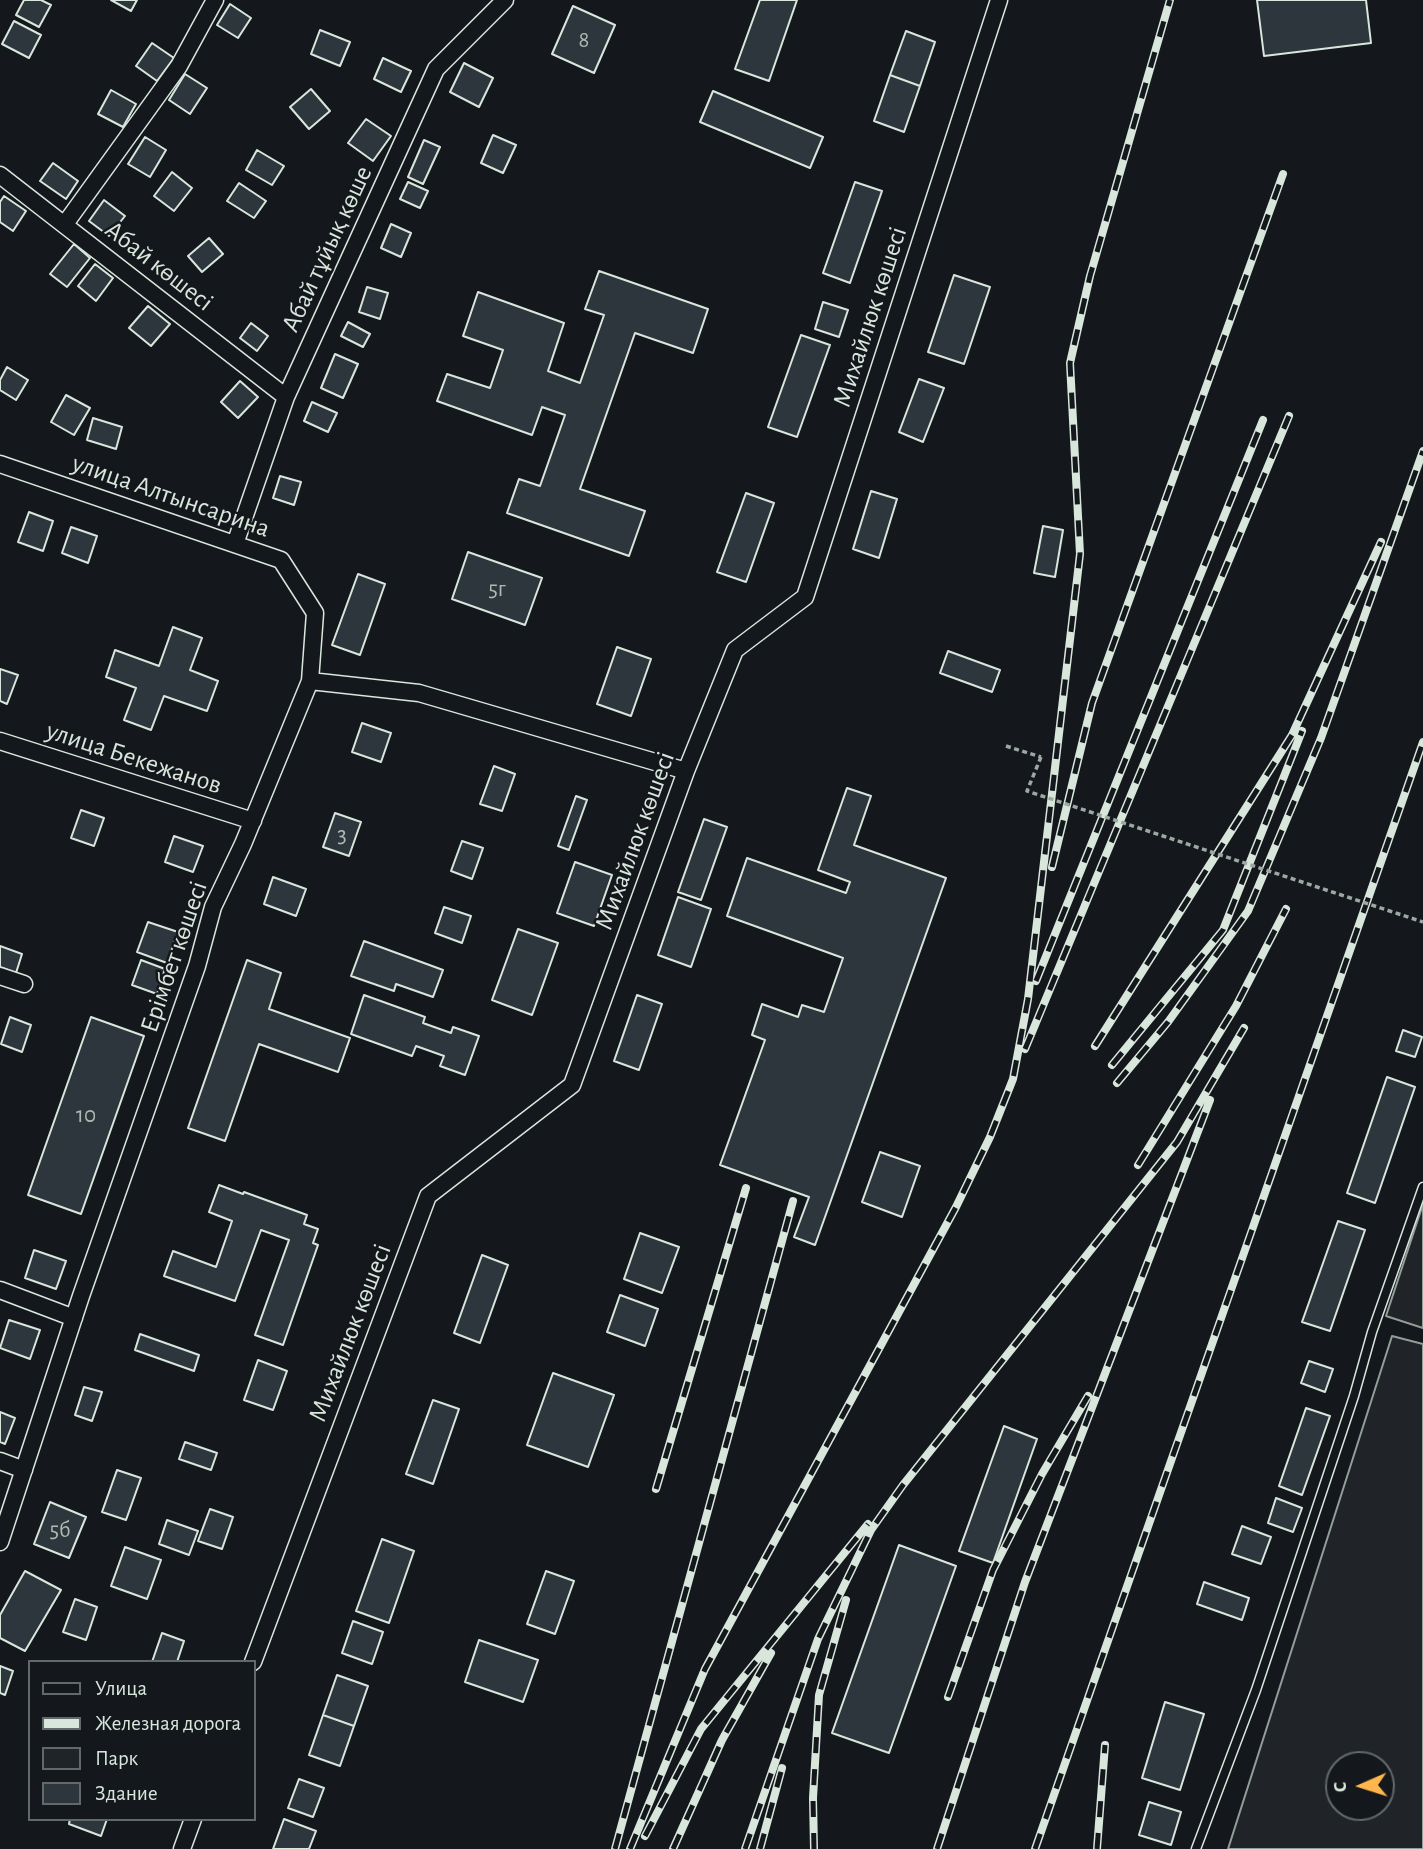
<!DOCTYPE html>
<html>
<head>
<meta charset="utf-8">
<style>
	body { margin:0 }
	#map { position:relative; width:1423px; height:1849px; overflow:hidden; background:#14181c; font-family:"Alegreya Sans",sans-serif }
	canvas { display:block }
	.legend { position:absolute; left:28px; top:1660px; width:228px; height:161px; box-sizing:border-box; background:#14181c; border:2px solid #626a69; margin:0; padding:9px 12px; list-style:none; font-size:21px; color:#d8e6dc }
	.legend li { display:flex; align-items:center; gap:14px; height:35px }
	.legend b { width:35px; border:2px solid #626a69 }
	.north { position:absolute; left:1325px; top:1751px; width:70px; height:70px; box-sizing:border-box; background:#14181c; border:2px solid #626a69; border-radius:50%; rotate:267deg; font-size:19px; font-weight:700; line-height:28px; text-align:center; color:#d8e6dc }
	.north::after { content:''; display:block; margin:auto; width:24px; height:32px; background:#ffb74d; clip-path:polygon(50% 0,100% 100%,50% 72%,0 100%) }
</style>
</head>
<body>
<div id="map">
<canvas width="1423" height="1849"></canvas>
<ul class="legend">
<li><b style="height:9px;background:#14181c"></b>Улица</li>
<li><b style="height:9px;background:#d8e6dc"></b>Железная дорога</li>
<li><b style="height:19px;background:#202428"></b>Парк</li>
<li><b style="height:19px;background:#2c363c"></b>Здание</li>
</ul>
<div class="north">С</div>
</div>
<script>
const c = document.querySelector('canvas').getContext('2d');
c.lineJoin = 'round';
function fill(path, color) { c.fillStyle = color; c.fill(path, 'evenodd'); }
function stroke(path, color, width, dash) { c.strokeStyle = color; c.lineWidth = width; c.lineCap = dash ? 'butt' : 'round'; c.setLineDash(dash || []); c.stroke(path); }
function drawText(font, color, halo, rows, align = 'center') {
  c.font = font + ' "Alegreya Sans",sans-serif'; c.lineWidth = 5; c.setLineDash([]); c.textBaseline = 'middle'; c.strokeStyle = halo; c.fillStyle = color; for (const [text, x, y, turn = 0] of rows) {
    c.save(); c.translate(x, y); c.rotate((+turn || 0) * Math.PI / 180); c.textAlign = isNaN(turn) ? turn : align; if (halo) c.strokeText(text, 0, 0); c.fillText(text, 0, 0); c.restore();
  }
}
const green = new Path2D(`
	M1423 1204V1328L1386 1316Z
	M1392 1336 1423 1344V1849H1228ZM1339 1765H1381V1807H1339Z`);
fill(green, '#202428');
stroke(green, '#939e99', 2);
const building = new Path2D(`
	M24 0H41L51 5 39 27 16 15Z
	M111 0H137L131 11Z
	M760 0H797L769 81 735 69Z
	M1257 0H1366L1371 43 1264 56Z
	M230 4 251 18 238 38 217 25Z
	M573 6 615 25 594 73 552 54Z
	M14 21 41 35 29 58 2 44Z
	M320 30 350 42 340 66 311 54Z
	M906 31 935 42 920 86 890 75Z
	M152 43 174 58 157 81 136 66Z
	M383 58 411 71 401 92 374 79Z
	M464 63 493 78 479 107 450 92Z
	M185 74 207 88 190 114 169 100Z
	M890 75 920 86 904 132 874 121Z
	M311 89 330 111 309 129 290 107Z
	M111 90 136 104 123 127 98 114Z
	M713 91 823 137 810 168 700 122Z
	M366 119 391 136 373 161 348 143Z
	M493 135 516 145 503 173 481 163Z
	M145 137 166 150 150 177 128 164Z
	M424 140 440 147 423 184 408 177Z
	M257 150 284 166 272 185 246 170Z
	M53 163 78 181 66 199 40 181Z
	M172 172 192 188 174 211 154 196Z
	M408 182 428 191 420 208 400 199Z
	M855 182 882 191 850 283 823 273Z
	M239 183 266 201 254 218 227 201Z
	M4 196 26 211 13 231 0 222V202Z
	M104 200 125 216 109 236 89 221Z
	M391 224 411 233 401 257 381 248Z
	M209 238 223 254 202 272 188 256Z
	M74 244 90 258 67 287 50 274Z
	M95 264 113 278 96 301 78 286Z
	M599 271 708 309 693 353 635 333 580 489 645 511 629 556 507 513 519 479 540 486 565 415 542 407 532 435 437 401 447 374 490 388 503 350 463 336 478 292 564 323 548 371 580 383 604 315 585 309Z
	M954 275 990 287 964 364 928 352Z
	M367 287 388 293 380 319 359 312Z
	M823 302 848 310 839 337 815 329Z
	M148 306 170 324 151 346 129 328Z
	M348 322 370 334 363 347 341 336Z
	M251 323 268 336 257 351 240 338Z
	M801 335 830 345 797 437 768 427Z
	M335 354 358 364 343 398 321 388Z
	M7 367 28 380 16 400 0 390V380Z
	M919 379 944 388 923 442 899 432Z
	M240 381 258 397 238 418 221 402Z
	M66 395 90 408 74 435 51 422Z
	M312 402 337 413 328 432 304 421Z
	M93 418 122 427 116 449 87 440Z
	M280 476 301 482 294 505 273 498Z
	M871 491 897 499 879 558 853 549Z
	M746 493 774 503 746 582 717 572Z
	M29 512 53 521 43 551 18 542Z
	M1043 526 1063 530 1055 577 1034 573Z
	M71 527 97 536 88 563 62 553Z
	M468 552 542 578 525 625 452 599Z
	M358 574 385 584 360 655 332 645Z
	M173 627 202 638 190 670 218 681 207 711 164 696 151 730 124 720 136 688 106 677 115 650 159 666Z
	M617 647 651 659 631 716 597 704Z
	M948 651 1000 670 992 692 940 673Z
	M0 669 18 675 7 704 0 701Z
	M362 723 391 733 381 762 352 752Z
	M494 766 515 774 502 811 480 804Z
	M847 788 871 796 854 845 946 878 815 1245 794 1237 809 1197 720 1165 765 1040 752 1035 762 1004 798 1017 802 1005 824 1012 843 958 727 916 747 858 846 893 850 882 818 870Z
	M576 796 587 800 569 850 558 846Z
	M81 810 104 818 94 846 71 838Z
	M335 813 361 822 349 856 323 847Z
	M704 819 727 827 701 900 678 892Z
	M174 836 203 846 193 872 165 862Z
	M462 841 483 848 472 879 451 871Z
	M575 862 612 875 594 926 557 913Z
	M273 877 306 889 296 916 264 904Z
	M678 897 711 909 691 967 658 955Z
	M444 907 471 916 462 943 435 933Z
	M148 922 178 932 167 963 137 952Z
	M518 929 558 943 532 1015 492 1000Z
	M364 941 443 970 433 997 396 984 394 991 351 976Z
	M0 946 22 954 16 973 0 967Z
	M141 960 165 969 157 994 132 985Z
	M247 960 281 973 269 1009 350 1038 338 1072 259 1044 225 1141 188 1128Z
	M364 995 425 1017 423 1023 451 1033 453 1027 479 1036 465 1075 440 1066 444 1056 416 1046 412 1056 351 1034Z
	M637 995 662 1004 639 1070 614 1061Z
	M10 1017 31 1025 22 1052 1 1044Z
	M91 1017 144 1036 81 1214 28 1195Z
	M1403 1030 1422 1037 1415 1057 1396 1051Z
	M1387 1077 1415 1087 1375 1203 1347 1193Z
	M880 1152 920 1166 902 1217 862 1202Z
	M219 1185 243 1194 244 1192 307 1215 304 1224 318 1229 313 1243 318 1245 283 1345 255 1335 289 1240 261 1230 235 1301 164 1276 173 1251 216 1267 232 1221 209 1212Z
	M1338 1221 1365 1230 1330 1331 1302 1322Z
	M640 1233 679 1247 662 1293 624 1279Z
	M34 1250 66 1261 56 1289 25 1278Z
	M482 1255 508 1265 480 1343 454 1333Z
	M620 1295 658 1309 645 1346 607 1332Z
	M9 1320 40 1330 30 1359 0 1348Z
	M140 1334 199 1355 194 1371 135 1350Z
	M258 1360 287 1371 273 1410 244 1400Z
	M1309 1361 1333 1369 1325 1392 1301 1383Z
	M553 1373 614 1395 588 1467 527 1445Z
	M84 1387 102 1392 92 1421 75 1415Z
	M433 1400 459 1409 433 1484 406 1474Z
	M1306 1408 1330 1416 1302 1495 1279 1486Z
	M0 1412 15 1418 5 1444 0 1442Z
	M1004 1426 1037 1439 993 1563 959 1551Z
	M185 1442 217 1453 211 1470 179 1459Z
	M117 1470 141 1478 126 1520 102 1512Z
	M1276 1498 1302 1508 1293 1532 1268 1523Z
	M50 1502 86 1517 69 1558 34 1544Z
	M210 1509 233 1517 222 1549 198 1541Z
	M167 1520 198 1531 189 1555 159 1544Z
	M1242 1526 1271 1537 1261 1564 1232 1554Z
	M382 1539 414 1551 389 1623 356 1611Z
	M899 1545 956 1566 889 1753 832 1733Z
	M125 1547 161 1560 147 1599 111 1586Z
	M25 1571 61 1590 25 1651 0 1638V1615Z
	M546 1571 574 1581 555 1634 527 1624Z
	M1204 1582 1249 1598 1242 1620 1197 1604Z
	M75 1599 97 1607 86 1640 63 1632Z
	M353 1621 383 1632 372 1664 342 1653Z
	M162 1633 184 1641 177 1662H152Z
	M479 1640 538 1660 523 1702 465 1682Z
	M0 1666 13 1671 5 1695 0 1693Z
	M337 1675 368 1686 354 1726 323 1715Z
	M1165 1702 1204 1714 1180 1790 1142 1778Z
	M323 1715 354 1726 340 1766 309 1755Z
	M299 1779 324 1788 313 1817 288 1808Z
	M1149 1802 1181 1812 1171 1845 1139 1835Z
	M70 1819H107L101 1836 69 1824Z
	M284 1819 316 1831 309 1849H273Z`);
fill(building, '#2c363c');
stroke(building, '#d8e6dc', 2);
const lane = new Path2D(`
	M1196 1849 1256 1690 1354 1396 1372 1332 1423 1187`);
const street = new Path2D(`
	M0 175 286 397
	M65 224 179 66 215 0
	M0 464 281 560 315 613 310 681
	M235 544 286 397 436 69 505 0
	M0 741 253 821
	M0 976 24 984
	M0 1290 74 1318
	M0 1461 24 1470
	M0 1542 81 1296 197 966 213 907 243 844 310 681 419 693 686 771
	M253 1662 428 1196 572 1085 686 771 735 650 805 597 999 0
	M182 1849 193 1819`);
stroke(lane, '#d8e6dc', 11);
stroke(street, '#d8e6dc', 19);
stroke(new Path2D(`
	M1006 746 1041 757`), '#9da8a2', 3.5, [5, 3.5]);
stroke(lane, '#14181c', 8);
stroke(street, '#14181c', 16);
const rail = new Path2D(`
	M1052 867 1092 703 1283 174
	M1036 981 1263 420
	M1095 1046 1292 735 1381 542
	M1025 1049 1289 416
	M1112 1065 1223 930 1302 731
	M1117 1083 1168 1022 1248 911 1321 738 1423 451
	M1138 1165 1236 1006 1286 909
	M656 1489 746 1188
	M948 1697 993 1570 1042 1474 1088 1396
	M645 1836 701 1729 868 1524
	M615 1849 793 1201
	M630 1849 705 1669 956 1207 990 1137 1013 1079 1028 999 1080 554 1070 363 1090 276 1170 0
	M673 1849 722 1740 771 1653
	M745 1849 818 1639 871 1530 903 1485 1177 1142 1244 1028
	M760 1849 782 1768
	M814 1849 813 1798 819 1695 846 1600
	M937 1849 1025 1582 1210 1100
	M1035 1849 1423 742
	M1097 1849 1105 1745`);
stroke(rail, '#d8e6dc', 8);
stroke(rail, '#14181c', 5, [16]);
stroke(new Path2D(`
	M1041 757 1027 791 1423 922`), '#9da8a2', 3.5, [5, 3.5]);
drawText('23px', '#adbab4', null, [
	["8",584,40],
	["5г",497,589],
	["3",342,835],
	["10",86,1115],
	["5б",60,1530]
]);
drawText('26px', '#d8e6dc', '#14181c', [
	["Абай тұйық көше",327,249,-65],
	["Абай көшесі",159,266,38],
	["Михайлюк көшесі",870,317,-72],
	["улица Алтынсарина",171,496,19],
	["улица Бекежанов",134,758,18],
	["Михайлюк көшесі",635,841,-70],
	["Ерімбет көшесі",174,957,-71],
	["Михайлюк көшесі",350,1333,-69]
]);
</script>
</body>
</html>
